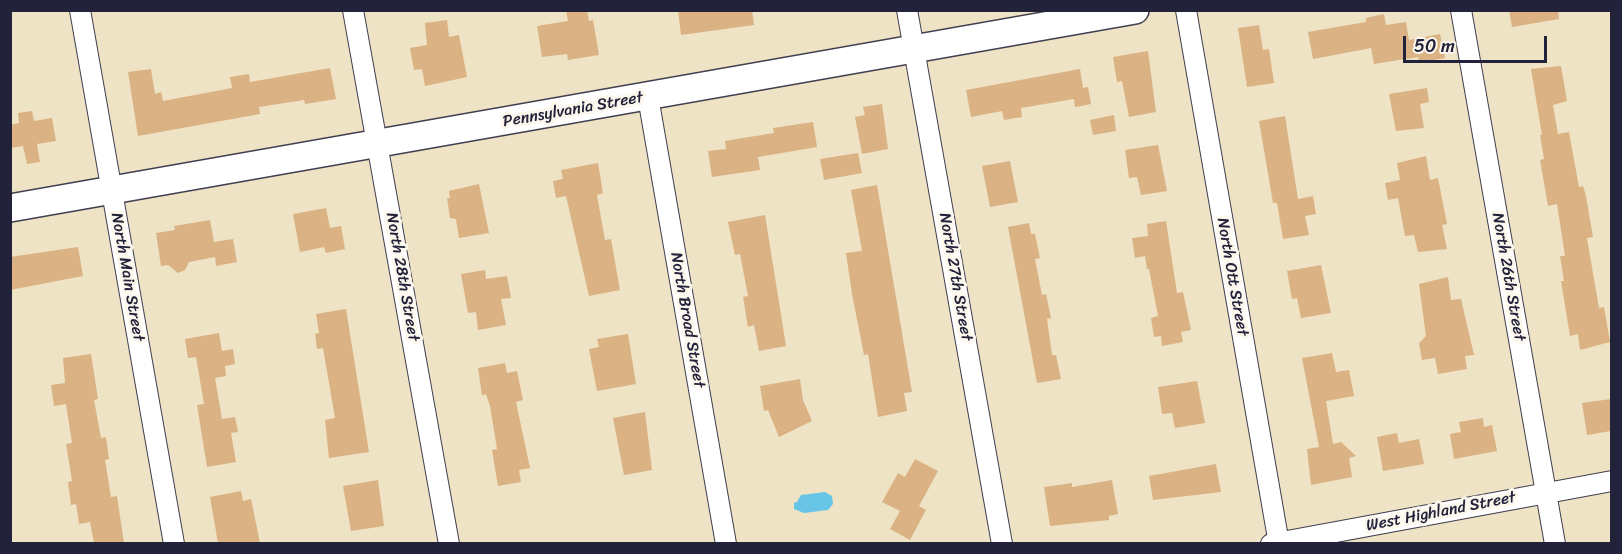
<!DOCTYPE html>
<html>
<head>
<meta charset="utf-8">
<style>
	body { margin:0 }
	#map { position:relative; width:1622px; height:554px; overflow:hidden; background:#eee3c4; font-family:Sriracha,sans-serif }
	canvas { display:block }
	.frame { position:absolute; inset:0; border:12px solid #22223b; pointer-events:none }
	.scale { position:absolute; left:1403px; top:36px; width:144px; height:27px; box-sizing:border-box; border:3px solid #22223b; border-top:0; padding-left:8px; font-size:18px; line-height:21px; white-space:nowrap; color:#22223b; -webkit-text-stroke:4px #fbf7ec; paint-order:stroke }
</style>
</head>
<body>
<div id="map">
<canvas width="1622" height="554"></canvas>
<div class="frame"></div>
<div class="scale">50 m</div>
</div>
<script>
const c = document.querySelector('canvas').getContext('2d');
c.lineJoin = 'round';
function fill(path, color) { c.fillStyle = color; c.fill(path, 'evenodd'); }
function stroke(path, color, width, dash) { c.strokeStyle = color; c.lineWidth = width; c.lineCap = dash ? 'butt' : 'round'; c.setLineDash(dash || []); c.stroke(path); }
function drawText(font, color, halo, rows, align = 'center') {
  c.font = font + ' Sriracha,sans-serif'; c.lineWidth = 6; c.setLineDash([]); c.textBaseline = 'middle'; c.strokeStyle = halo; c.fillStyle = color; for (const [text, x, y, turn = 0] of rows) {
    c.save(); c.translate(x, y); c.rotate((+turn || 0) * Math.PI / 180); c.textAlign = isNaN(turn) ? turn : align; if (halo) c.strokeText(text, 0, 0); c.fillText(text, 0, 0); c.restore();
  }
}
fill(new Path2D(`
	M825 492 832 496 833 504 828 510 804 513 794 509V503L797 502 801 495Z`), '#68c5e6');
fill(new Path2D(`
	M566 10H587L589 21 593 20 599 55 568 60 567 54 542 57 537 26 568 21Z
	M678 10H752L754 25 681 35Z
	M1509 10H1558L1559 19 1512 27Z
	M1384 14 1386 25 1406 22 1409 40 1440 34 1445 58 1419 62 1418 57 1374 64 1371 48 1313 59 1308 32 1366 22V18Z
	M447 20 449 37 459 35 467 77 425 86 422 69 414 70 410 48 427 45 425 23Z
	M1259 25 1263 50 1269 49 1274 83 1247 87 1238 28Z
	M1148 51 1156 112 1129 117 1122 81 1117 82 1113 57Z
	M1561 66 1567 101 1553 105 1558 134 1569 132 1579 187 1583 186 1586 196 1593 237 1587 238 1599 308 1604 307 1610 342 1580 350 1578 334 1570 336 1561 281H1564L1560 256H1565L1557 204 1548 206 1540 160 1544 159 1540 135H1542L1531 69Z
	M330 68 336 99 305 104 304 100 259 107 260 114 138 136 128 72 151 69 155 94 161 92 163 101 232 88 230 77 249 74 250 82Z
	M1080 69 1083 88 1088 87 1091 104 1075 107 1074 99 1021 108 1022 117 1004 120 1002 111 971 117 966 90Z
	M1427 88 1429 102 1420 104 1424 128 1396 131 1389 94Z
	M882 104 888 149 862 154 855 117 865 115 863 107Z
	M32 111 34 121 52 118 56 141 37 144 40 162 27 164 23 146 10 148V125L19 123 18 113Z
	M1114 115 1116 131 1093 135 1090 120Z
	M1285 116 1298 199 1313 196 1316 214 1305 216 1309 235 1283 239 1277 203H1273L1259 121Z
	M813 122 817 147 758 157 760 170 712 177 708 151 726 149 725 141 774 133 773 128Z
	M1158 145 1167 191 1141 195 1137 177 1129 178 1125 150Z
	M858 153 862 173 824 180 820 159Z
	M1426 156 1430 180 1438 178 1447 224 1442 225 1447 249 1418 252 1414 235 1405 236 1398 198 1388 200 1385 183 1400 180 1397 163Z
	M1010 161 1018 202 990 207 982 166Z
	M598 163 603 193 597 195 605 240 611 239 620 290 589 296 566 196 556 198 553 181 563 179 561 170Z
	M479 184 489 233 459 238 456 219 450 218 447 198H450L449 191Z
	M877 185 912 392 904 393 907 411 878 417 868 354 864 355 852 294 846 253 862 251 851 190Z
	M326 208 330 228 341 226 345 249 326 253 324 247 300 252 293 214Z
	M765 215 786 346 759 351 754 325 748 327 743 297 748 296 740 254 735 255 728 222Z
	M210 220 214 242 233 239 237 262 216 266 215 257 189 262 185 270 178 273 168 265 161 266 156 233 175 230 174 226Z
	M1166 221 1177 293 1183 292 1191 330 1181 332 1183 342 1162 346 1161 336 1154 337 1151 318 1158 316 1149 269H1147L1145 256 1135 258 1132 238 1148 236 1147 224Z
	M1029 223 1031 234H1035L1040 258 1035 259 1042 295 1046 294 1051 318 1047 319 1052 355H1056L1061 379 1037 383 1008 227Z
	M78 247 83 276 10 290V257Z
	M1321 265 1331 313 1301 318 1297 298 1292 299 1287 271Z
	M485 270 486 279 507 276 511 298 501 299 506 325 478 330 476 312 468 313 461 274Z
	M1448 277 1451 300 1461 299 1474 355 1465 356 1467 369 1438 374 1435 358 1422 360 1419 343 1426 336 1419 284Z
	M346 309 369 452 329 458 325 420 335 418 323 348 317 349 315 334 319 333 316 314Z
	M219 333 222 351 233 349 235 364 225 366 226 376 215 378 222 419 235 417 238 432 231 433 236 462 207 467 197 405 204 404 196 357 188 358 185 339Z
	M628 334 636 384 597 391 589 349 599 347 597 339Z
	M1332 353 1336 372 1349 370 1354 396 1326 401 1333 444 1341 442 1356 456 1349 458 1352 477 1311 485 1307 449 1319 447 1302 358Z
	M91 354 98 399 94 400 101 438 106 437 109 459 105 460 111 497 117 496 124 543H94L90 522 79 524 76 504 71 505 68 482 72 481 66 444 72 443 66 404 54 406 51 385 65 383 63 358Z
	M505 363 507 373 517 371 523 400 516 402 530 468 519 470 521 482 498 486 492 450 497 449 490 406 486 394 482 395 478 368Z
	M800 379 803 400 812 421 779 437 768 410 764 411 760 386Z
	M1197 381 1205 423 1175 428 1172 413 1162 414 1158 387Z
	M1611 399V431L1587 435 1582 403Z
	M645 412 652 470 624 475 613 418Z
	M1483 418 1484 427 1492 425 1497 451 1454 459 1450 434 1461 432 1459 422Z
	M1397 433 1399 443 1419 439 1424 464 1383 471 1377 437Z
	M915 459 938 471 919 506 926 510 910 540 890 529 900 511 882 502 898 473 905 477Z
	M1216 464 1221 492 1153 500 1149 476Z
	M378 480 384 526 351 531 343 486Z
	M1112 480 1118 514 1109 516V520L1050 526 1044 487 1072 483V487Z
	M241 491 243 501 251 499 260 543H218L210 497Z`), '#dab284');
const street = new Path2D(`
	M80 10 174 544
	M353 10 449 544
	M907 10 1002 544
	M1186 10 1279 544
	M1461 10 1555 544
	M648 97 726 544
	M1271 544 1612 481`);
const secondary = new Path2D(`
	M10 208 1135 10`);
stroke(street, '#413f50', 22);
stroke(secondary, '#413f50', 30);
stroke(street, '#fff', 20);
stroke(secondary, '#fff', 27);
drawText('16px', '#22223b', '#fbf7ec', [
	["Pennsylvania Street",573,110,-10],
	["North Main Street",127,277,80],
	["North 28th Street",402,277,80],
	["North 27th Street",955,277,80],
	["North Ott Street",1232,277,80],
	["North 26th Street",1508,277,80],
	["North Broad Street",687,320,80],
	["West Highland Street",1441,512,-11]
]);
</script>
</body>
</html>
